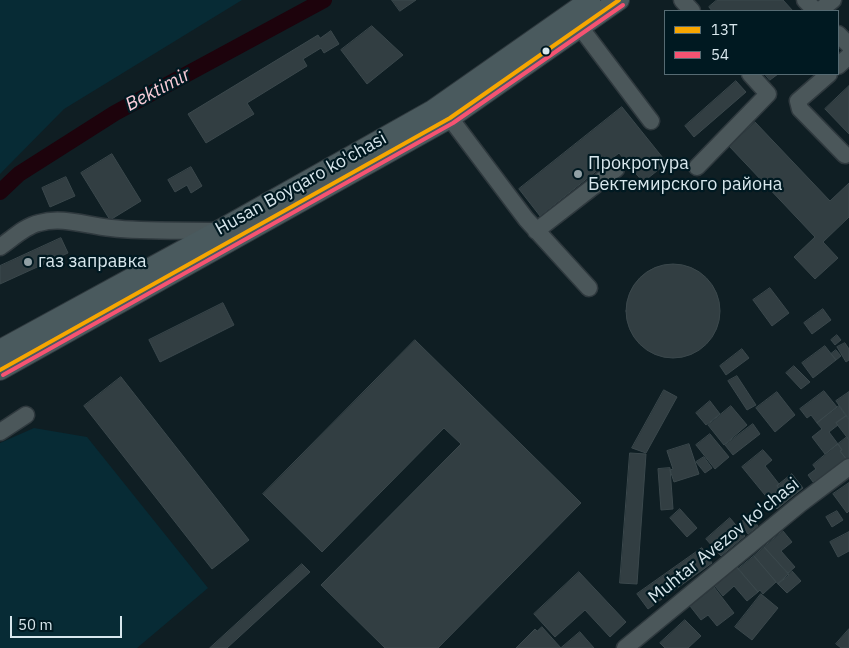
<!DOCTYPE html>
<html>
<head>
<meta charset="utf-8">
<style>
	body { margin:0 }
	#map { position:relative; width:849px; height:648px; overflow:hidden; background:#0f1e23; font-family:"IBM Plex Sans",sans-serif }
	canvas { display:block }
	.legend { position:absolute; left:664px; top:10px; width:175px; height:65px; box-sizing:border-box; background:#001921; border:1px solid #566b73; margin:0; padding:6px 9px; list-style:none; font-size:15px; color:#d8e7ed }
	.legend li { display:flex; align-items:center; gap:10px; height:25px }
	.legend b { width:25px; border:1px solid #566b73 }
	.scale { position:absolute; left:10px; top:616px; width:112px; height:22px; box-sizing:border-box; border:2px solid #d8e7ed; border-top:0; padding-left:6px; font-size:15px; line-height:18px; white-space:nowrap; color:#d8e7ed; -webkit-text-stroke:4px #001921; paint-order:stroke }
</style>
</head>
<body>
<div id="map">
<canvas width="849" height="648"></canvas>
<ul class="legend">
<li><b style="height:6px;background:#f7a600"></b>13Т</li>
<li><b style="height:6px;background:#f65372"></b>54</li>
</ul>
<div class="scale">50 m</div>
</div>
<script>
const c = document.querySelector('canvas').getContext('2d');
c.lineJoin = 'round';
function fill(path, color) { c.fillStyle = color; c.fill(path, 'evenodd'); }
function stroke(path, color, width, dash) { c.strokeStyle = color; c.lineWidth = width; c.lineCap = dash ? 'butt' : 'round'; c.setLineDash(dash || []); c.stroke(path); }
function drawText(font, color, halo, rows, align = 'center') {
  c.font = font + ' "IBM Plex Sans",sans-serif'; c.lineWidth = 4.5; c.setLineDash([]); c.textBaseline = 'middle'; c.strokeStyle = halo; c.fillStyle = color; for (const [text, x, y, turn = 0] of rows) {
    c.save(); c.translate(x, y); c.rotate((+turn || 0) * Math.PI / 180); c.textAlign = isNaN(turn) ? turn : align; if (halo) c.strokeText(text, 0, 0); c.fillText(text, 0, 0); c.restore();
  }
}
fill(new Path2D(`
	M0 0H242L64 109 0 174Z
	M34 428 87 437 208 588 137 648H0V443Z`), '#072b35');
stroke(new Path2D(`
	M0 192 19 174 115 113 324 0`), '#1d030c', 16);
const building = new Path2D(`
	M392 0H416L400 11Z
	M717 0H783L793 11H712L709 7Z
	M372 26 403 55 367 84 341 50Z
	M331 31 339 44 324 53 321 48 303 59 307 66 247 103 254 114 206 143 188 114 318 35 320 38Z
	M765 74H778L770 80Z
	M736 81 746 92 694 137 685 126Z
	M849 86V134L825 109Z
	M622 107 667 163 643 182 619 153 540 216 519 189Z
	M755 122 830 201 849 183V217L823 242 838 258 815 279 794 257 815 237 729 146Z
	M112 154 141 201 110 220 81 173Z
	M191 167 202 186 191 193 187 185 175 192 168 180Z
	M66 177 75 196 50 207 42 188Z
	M61 238 68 253 0 284V266Z
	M626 311a47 47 0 1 1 94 0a47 47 0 1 1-94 0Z
	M770 288 789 313 772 326 753 300Z
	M223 303 234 325 160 362 149 340Z
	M823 309 831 320 812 334 804 323Z
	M837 335 841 340 835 345 831 340Z
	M415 340 581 503 438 648H385L321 585 461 444 444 428 322 552 263 494Z
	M845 343 849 349V360L846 362 837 347Z
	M825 346 836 360 813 378 802 363Z
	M742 349 749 358 726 375 720 366Z
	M836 350 841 356 836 360 831 354Z
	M794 366 810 382 801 389 786 373Z
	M737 376 756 405 747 410 728 381Z
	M121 377 249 540 212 569 84 406Z
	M664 390 677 397 646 453 632 448Z
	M824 391 837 407 817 423 811 415 807 418 800 409Z
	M777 392 795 415 775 432 756 408Z
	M849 392V419L836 401Z
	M710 401 720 414 706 425 696 413Z
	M731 406 747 425 724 445 708 425Z
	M839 406 846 416 836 423 838 425 829 432 838 444 825 454 812 437 822 429 817 423Z
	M846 416 849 420V440L836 423Z
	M753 424 760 434 733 455 725 445Z
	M710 434 729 457 715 469 696 445Z
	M847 437 849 440V458L847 460 840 451 842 450 838 444Z
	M689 444 699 474 674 482 670 470 673 469 667 451Z
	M838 444 842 450 840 451 847 460 817 482 816 480 813 482 808 475 816 469 813 465Z
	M763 450 772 460 765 466 779 484 777 486 781 491 769 500 742 467Z
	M630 453 646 454 637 584 620 583Z
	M704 457 712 468 705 473 696 462Z
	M670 468 673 509 661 510 658 469Z
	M792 474 803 488 788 500 777 486Z
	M849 483V511L847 513 833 494Z
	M781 491 788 500 777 509 769 500Z
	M680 509 697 528 687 537 670 518Z
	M837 511 843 520 832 527 826 517Z
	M750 516 758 526 748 534 740 523Z
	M730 518 745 536 721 556 706 539Z
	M783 531 792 542 781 551 795 567 788 573 764 547Z
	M849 532V551L838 557 830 542Z
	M764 547 789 575 778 584 754 556Z
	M702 548 712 563 648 609 637 594Z
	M754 556 776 582 763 594 760 590 758 592 738 569Z
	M302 564 310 572 227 648H210Z
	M737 567 758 592 747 601 734 586 723 596 715 586Z
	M792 571 801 581 787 593 778 584Z
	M579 572 626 622 610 637 585 610 555 637 534 614Z
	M714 587 734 613 717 626 708 615 701 620 690 606Z
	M761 594 778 608 752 640 735 627Z
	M685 620 701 636 688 648H665L660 643Z
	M542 627 561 648H516L535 629 537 631Z
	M849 629V648H841L836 644Z
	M580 632 594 648H561Z`);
fill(building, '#323e42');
stroke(building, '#3b484c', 1);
const minor = new Path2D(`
	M682 0 692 11
	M805 0 816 11
	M819 11 833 0
	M580 27 651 121
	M838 34 849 45
	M838 66 849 56
	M829 74 798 101 800 109 845 155
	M450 118 526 219 589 288
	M697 167 768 94 750 74
	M536 231 616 169
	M0 247C12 239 25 226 39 223 63 216 87 226 111 228 146 232 183 230 218 231
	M0 432 26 415
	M625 648 800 504 849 467`);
const major = new Path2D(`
	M0 350 218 231 433 110 590 0
	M0 370 450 118 619 0`);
stroke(minor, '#2f393e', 19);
stroke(major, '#2f393e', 22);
stroke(minor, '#4b575a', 16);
stroke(major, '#4a5a5e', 20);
stroke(new Path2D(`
	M0 370 450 118 619 0`), '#f7a600', 4);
stroke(new Path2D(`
	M3 375 453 123 623 5`), '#f65372', 4);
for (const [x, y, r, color] of [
	[546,51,4.5,"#d8e7ed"],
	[578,174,5,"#92a1a6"],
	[28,262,5,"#92a1a6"]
]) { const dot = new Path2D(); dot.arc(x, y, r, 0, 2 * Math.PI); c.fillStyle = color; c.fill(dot); stroke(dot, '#001921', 2); }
drawText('18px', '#d8e7ed', '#001921', [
	["Прокротура",588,164],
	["Бектемирского района",588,185],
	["газ заправка",38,262]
], 'left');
drawText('18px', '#d8e7ed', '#001921', [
	["Husan Boyqaro ko'chasi",301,184,-29],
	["Muhtar Avezov ko'chasi",724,541,-39]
]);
drawText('italic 19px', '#f8ccd8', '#001921', [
	["Bektimir",158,90,-28]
]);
</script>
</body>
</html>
